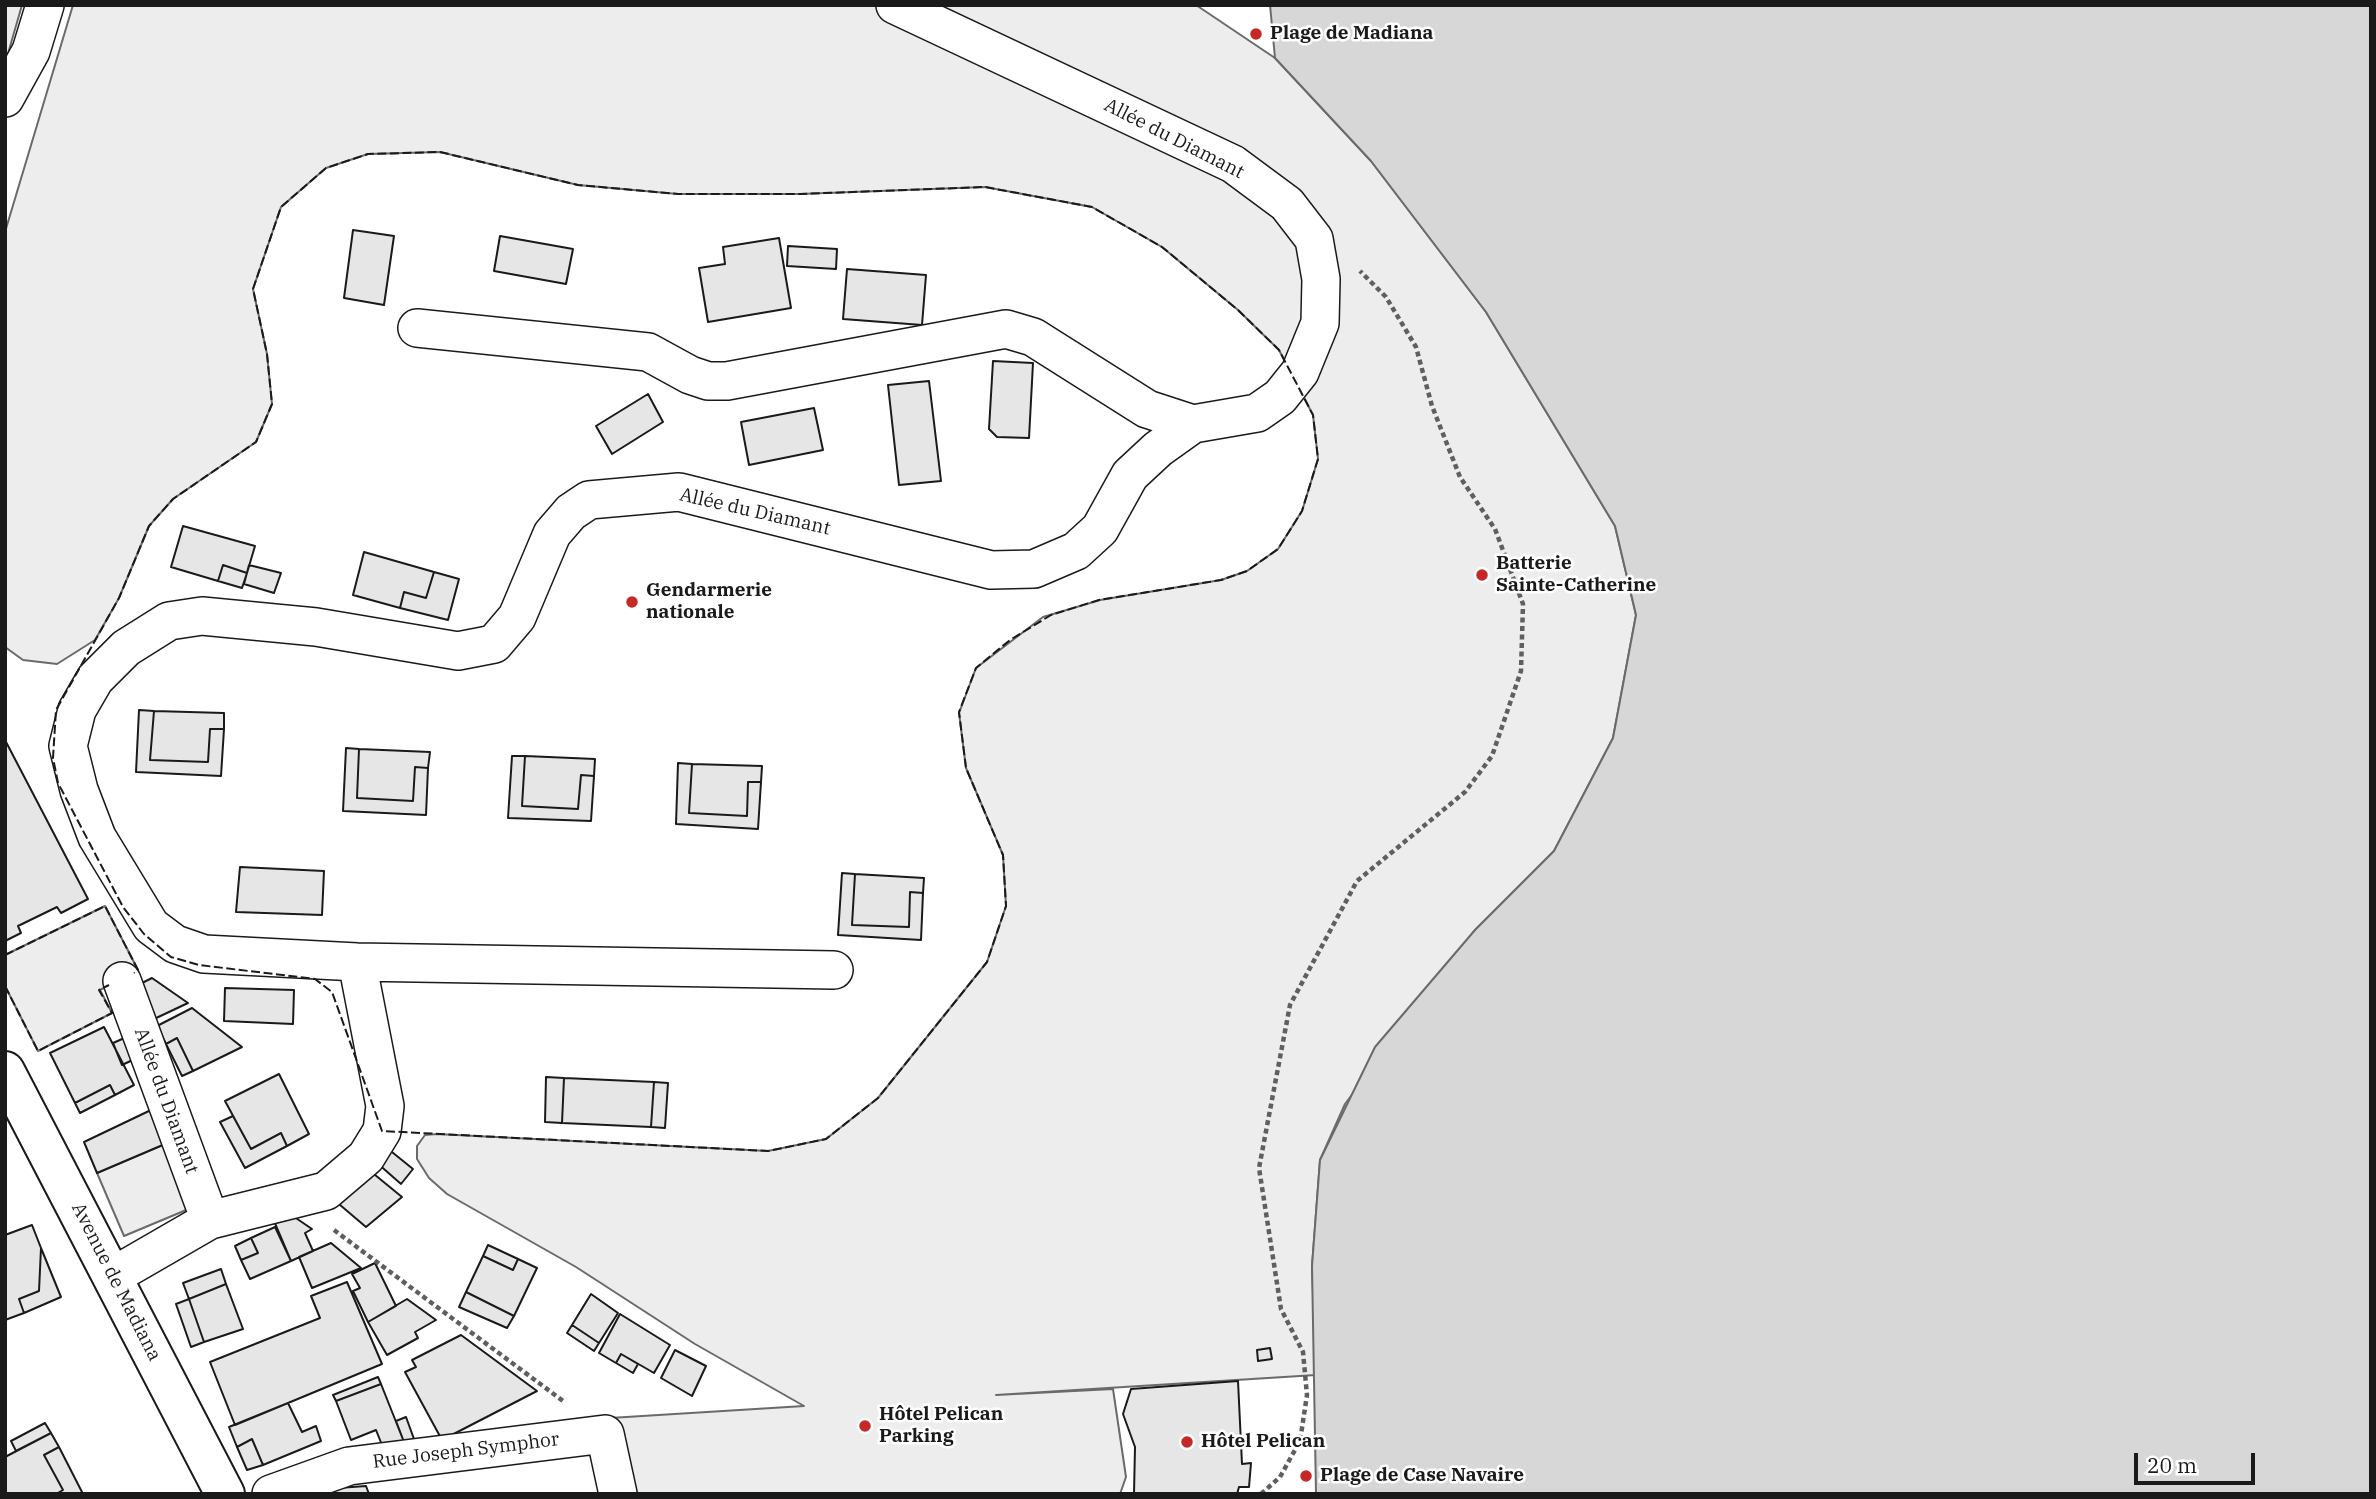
<!DOCTYPE html>
<html>
<head>
<meta charset="utf-8">
<style>
	body { margin:0 }
	#map { position:relative; width:2376px; height:1499px; overflow:hidden; background:#fff; font-family:"IBM Plex Serif",serif }
	canvas { display:block }
	.frame { position:absolute; inset:0; border:7px solid #1a1a1a; pointer-events:none }
	.scale { position:absolute; left:2134px; top:1453px; width:121px; height:32px; box-sizing:border-box; border:4px solid #1a1a1a; border-top:0; padding-left:9px; font-size:21px; line-height:24px; white-space:nowrap; color:#1a1a1a; -webkit-text-stroke:5px #fff; paint-order:stroke }
</style>
</head>
<body>
<div id="map">
<canvas width="2376" height="1499"></canvas>
<div class="frame"></div>
<div class="scale">20 m</div>
</div>
<script>
const c = document.querySelector('canvas').getContext('2d');
c.lineJoin = 'round';
function fill(path, color) { c.fillStyle = color; c.fill(path, 'evenodd'); }
function stroke(path, color, width, dash) { c.strokeStyle = color; c.lineWidth = width; c.lineCap = dash ? 'butt' : 'round'; c.setLineDash(dash || []); c.stroke(path); }
function drawText(font, color, halo, rows, align = 'center') {
  c.font = font + ' "IBM Plex Serif",serif'; c.lineWidth = 5; c.setLineDash([]); c.textBaseline = 'middle'; c.strokeStyle = halo; c.fillStyle = color; for (const [text, x, y, turn = 0] of rows) {
    c.save(); c.translate(x, y); c.rotate((+turn || 0) * Math.PI / 180); c.textAlign = isNaN(turn) ? turn : align; if (halo) c.strokeText(text, 0, 0); c.fillText(text, 0, 0); c.restore();
  }
}
const built = new Path2D(`
	M5 5H22L5 64Z
	M73 5H1196L1275 58 1371 161 1486 312 1615 526 1636 615 1613 738 1554 851 1475 930 1345 1104 1320 1160 1312 1266 1316 1375 996 1395 1113 1389 1126 1477 1120 1494H630L610 1418 804 1406 695 1344 576 1267 447 1194 429 1178 417 1159V1146L425 1135 437 1134 768 1151 826 1139 878 1098 987 962 1006 906 1003 855 966 768 959 713 976 668 1043 617 1100 600 1221 580 1247 571 1278 549 1302 511 1318 459 1313 415 1279 350 1238 310 1162 247 1092 207 985 187 800 194H678L578 185 440 152 368 154 326 168 281 207 253 289 267 354 272 404 256 442 173 499 149 526 119 598 95 640 57 664 23 660 5 647V232Z
	M105 906 138 970 100 990 112 1013 38 1051 5 986V955Z
	M165 1144 191 1208 124 1236 97 1173Z`);
fill(built, '#ededed');
stroke(built, '#6a6a6a', 2);
const water = new Path2D(`
	M1270 5H2371V1494H1316L1312 1266 1320 1160 1375 1047 1475 930 1554 851 1613 738 1636 615 1615 526 1486 312 1371 161 1275 58Z`);
fill(water, '#d7d7d7');
stroke(water, '#6a6a6a', 2);
const building = new Path2D(`
	M353 230 394 236 384 305 344 298Z
	M500 236 573 249 566 284 494 271Z
	M779 238 791 308 708 322 699 268 725 264 723 247Z
	M788 246 837 249 836 269 787 266Z
	M847 269 926 275 922 325 843 319Z
	M993 361 1033 363 1029 438 997 437 989 429Z
	M929 381 941 481 899 485 888 385Z
	M648 394 663 422 612 454 596 426Z
	M814 408 823 450 749 465 741 422Z
	M183 526 255 546 247 573 223 565 218 581 171 567Z
	M364 552 434 572 426 598 404 592 400 608 353 595Z
	M223 565 247 573 242 588 218 581Z
	M249 565 281 573 274 593 244 584Z
	M434 572 459 579 448 620 400 608 404 592 426 598Z
	M139 710 154 711 150 760 208 762 210 729H224L221 776 136 772Z
	M154 711 224 713V729H210L208 762 150 760Z
	M5 740 88 899 61 913 57 907 18 926 21 933 5 941Z
	M346 748 359 749 357 798 413 801 415 767 428 768 426 815 343 811Z
	M359 749 430 752 428 768 415 767 413 801 357 798Z
	M512 756H525L522 806 578 809 581 775 594 776 591 821 508 818Z
	M525 756 595 759 594 776 581 775 578 809 522 806Z
	M678 763 692 764 689 813 747 816 748 782H761L758 829 676 824Z
	M692 764 762 766 761 782H748L747 816 689 813Z
	M240 867 324 871 322 915 236 912Z
	M842 873 855 874 852 925 909 927 910 892 923 893 921 940 838 935Z
	M855 874 924 878 923 893 910 892 909 927 852 925Z
	M152 978 188 1003 152 1020 136 986Z
	M225 988 294 990 293 1024 224 1021Z
	M192 1008 242 1047 193 1071 177 1038 166 1044 157 1026Z
	M104 1027 134 1085 115 1095 110 1085 75 1103 50 1053Z
	M129 1036 139 1057 122 1065 113 1043Z
	M177 1038 193 1071 182 1076 166 1044Z
	M279 1074 309 1134 287 1146 281 1133 251 1149 225 1101Z
	M546 1077 564 1078 562 1123 545 1122Z
	M564 1078 654 1082 651 1127 562 1123Z
	M654 1082 668 1083 665 1128 651 1127Z
	M110 1085 115 1095 80 1113 75 1103Z
	M151 1110 165 1144 97 1173 84 1142Z
	M233 1116 251 1149 281 1133 287 1146 245 1168 220 1122Z
	M387 1148 413 1169 401 1184 376 1162Z
	M369 1170 402 1197 366 1227 333 1199Z
	M290 1214 312 1229 305 1233 313 1251 291 1261 274 1221Z
	M32 1225 41 1248 39 1291 19 1299 24 1313 5 1320V1235Z
	M275 1227 291 1261 250 1279 241 1260 258 1253 251 1238Z
	M251 1238 258 1253 241 1260 235 1246Z
	M331 1243 361 1268 312 1288 299 1257Z
	M488 1245 518 1259 513 1270 483 1256Z
	M41 1248 61 1297 24 1313 19 1299 39 1291Z
	M483 1256 513 1270 518 1259 537 1268 514 1316 466 1292Z
	M375 1263 396 1306 368 1322 353 1291 360 1288 352 1274Z
	M221 1269 226 1284 189 1299 183 1283Z
	M347 1282 382 1364 235 1425 210 1362 320 1318 311 1296Z
	M226 1284 243 1329 204 1342 189 1299Z
	M466 1292 514 1316 507 1328 459 1307Z
	M591 1294 618 1313 599 1343 572 1325Z
	M189 1299 204 1342 191 1347 176 1304Z
	M407 1299 436 1320 415 1332 418 1338 387 1355 368 1322Z
	M620 1314 670 1345 654 1373 621 1354 616 1363 599 1353Z
	M572 1325 599 1343 594 1351 567 1333Z
	M461 1335 537 1391 442 1440 405 1372 416 1367 412 1360Z
	M1270 1348 1272 1359 1258 1361 1257 1350Z
	M675 1350 706 1366 692 1396 661 1378Z
	M621 1354 638 1364 633 1373 616 1363Z
	M378 1377 381 1384 336 1401 333 1395Z
	M1238 1381 1242 1464 1251 1463 1249 1487H1239L1237 1494H1134L1135 1447 1123 1414 1131 1389Z
	M381 1384 404 1442 384 1450 376 1430 351 1440 336 1401Z
	M288 1403 302 1432 316 1426 321 1441 263 1465 252 1439 237 1447 229 1427Z
	M406 1417 414 1439 404 1442 396 1421Z
	M45 1423 51 1433 16 1451 11 1441Z
	M51 1433 59 1447 44 1455 63 1490 56 1494H5V1457Z
	M252 1439 263 1465 247 1470 237 1447Z
	M59 1447 83 1494H56L63 1490 44 1455Z
	M366 1486 369 1494H322L338 1488Z`);
fill(building, '#e6e6e6');
stroke(building, '#1a1a1a', 2);
const street = new Path2D(`
	M5 98 31 51 45 5
	M417 328 648 352 690 375 708 381H727L1006 329 1033 337 1147 409 1193 424
	M834 970 357 962 204 954 175 944 151 926 97 837 79 790 68 746 77 710 95 679 126 648 169 621 202 616 316 627 458 651 494 644 517 617 552 534 571 512 589 500 679 492 991 570 1034 569 1076 551 1100 529 1130 475 1158 449 1193 424 1257 413 1280 397 1300 372 1320 323 1321 279 1314 239 1287 204 1233 164 895 5
	M122 981 210 1220
	M113 1276 210 1220 326 1191 366 1157 382 1131 385 1106 357 962
	M271 1494 349 1466 605 1434 618 1494`);
const secondary = new Path2D(`
	M5 1071 225 1494`);
stroke(street, '#1a1a1a', 40);
stroke(secondary, '#1a1a1a', 42);
stroke(new Path2D(`
	M334 1230 563 1401
	M1261 1494 1280 1477 1300 1441 1307 1395 1303 1352 1281 1309 1259 1168 1290 1005 1357 881 1465 792 1492 756 1521 671 1523 604 1495 529 1460 477 1432 406 1416 347 1386 297 1360 271`), '#5f5f5f', 4.5, [5, 3.5]);
stroke(street, '#fff', 37);
stroke(secondary, '#fff', 38);
stroke(new Path2D(`
	M440 152 578 185 678 194H800L985 187 1092 207 1162 247 1238 310 1279 350 1313 415 1318 459 1302 511 1278 549 1247 571 1221 580 1099 600 1051 615 1010 640 976 668 959 712 966 768 1003 855 1006 906 987 962 878 1098 826 1139 768 1151 382 1131 332 992 315 979 199 965 171 957 144 934 123 907 58 783 53 758 56 710 119 598 149 526 173 499 256 442 272 404 267 354 253 289 281 207 326 168 368 154Z
	M5 955 105 906 138 970 134 973
	M5 986 38 1051 112 1013 99 990 109 985`), '#1a1a1a', 2, [9, 3.5]);
for (const [x, y, r, color] of [
	[1256,34,7,"#c62828"],
	[1482,575,7,"#c62828"],
	[632,602,7,"#c62828"],
	[865,1426,7,"#c62828"],
	[1187,1442,7,"#c62828"],
	[1306,1476,7,"#c62828"]
]) { const dot = new Path2D(); dot.arc(x, y, r, 0, 2 * Math.PI); c.fillStyle = color; c.fill(dot); stroke(dot, '#fff', 2.5); }
drawText('bold 19px', '#1a1a1a', '#fff', [
	["Plage de Madiana",1270,34],
	["Batterie",1496,564],
	["Sainte-Catherine",1496,586],
	["Gendarmerie",646,591],
	["nationale",646,613],
	["Hôtel Pelican",879,1415],
	["Parking",879,1437],
	["Hôtel Pelican",1201,1442],
	["Plage de Case Navaire",1320,1476]
], 'left');
drawText('19px', '#1a1a1a', '#fff', [
	["Allée du Diamant",1174,139,27],
	["Allée du Diamant",755,512,13],
	["Allée du Diamant",166,1101,70],
	["Avenue de Madiana",116,1282,63],
	["Rue Joseph Symphor",466,1451,-7]
]);
</script>
</body>
</html>
